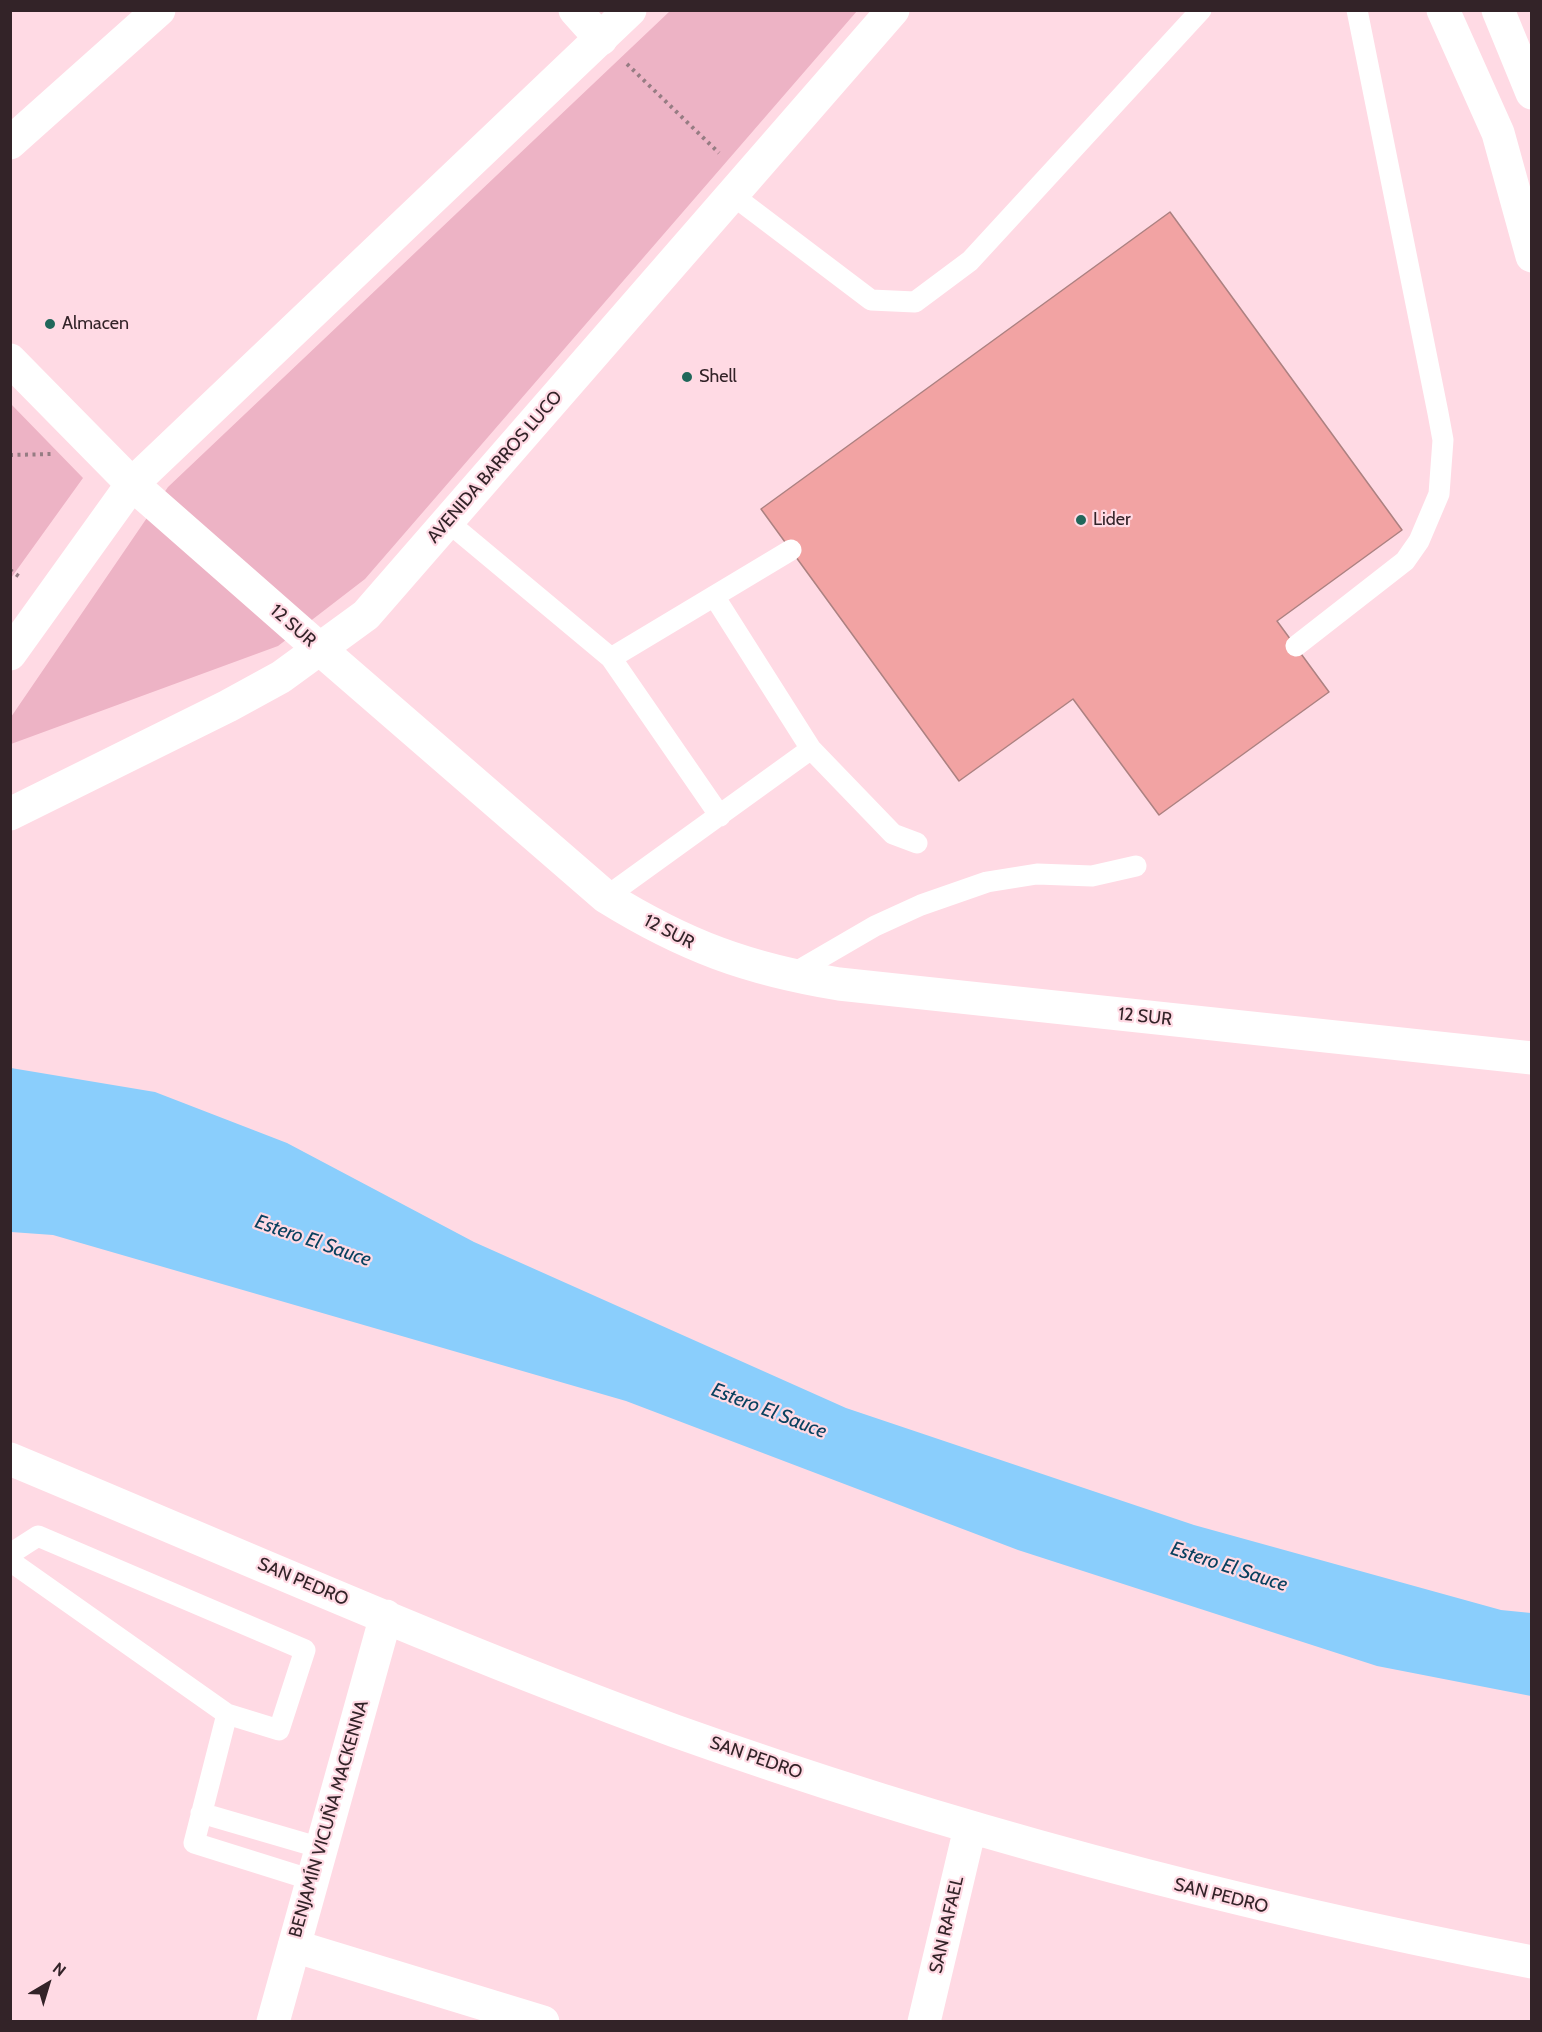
<!DOCTYPE html>
<html>
<head>
<meta charset="utf-8">
<style>
	body { margin:0 }
	#map { position:relative; width:1542px; height:2032px; overflow:hidden; background:#ffdae4; font-family:Cabin,sans-serif }
	canvas { display:block }
	.frame { position:absolute; inset:0; border:12px solid #332328; pointer-events:none }
	.north { position:absolute; left:18px; top:1954px; width:60px; height:60px; -webkit-text-stroke:4px #ffdae4; paint-order:stroke; rotate:38deg; font-size:16px; font-weight:700; line-height:24px; text-align:center; color:#332328 }
	.north::after { content:''; display:block; margin:auto; width:21px; height:27px; background:#332328; clip-path:polygon(50% 0,100% 100%,50% 72%,0 100%) }
</style>
</head>
<body>
<div id="map">
<canvas width="1542" height="2032"></canvas>
<div class="frame"></div>
<div class="north">N</div>
</div>
<script>
const c = document.querySelector('canvas').getContext('2d');
c.lineJoin = 'round';
function fill(path, color) { c.fillStyle = color; c.fill(path, 'evenodd'); }
function stroke(path, color, width, dash) { c.strokeStyle = color; c.lineWidth = width; c.lineCap = dash ? 'butt' : 'round'; c.setLineDash(dash || []); c.stroke(path); }
function drawText(font, color, halo, rows, align = 'center') {
  c.font = font + ' Cabin,sans-serif'; c.lineWidth = 4.5; c.setLineDash([]); c.textBaseline = 'middle'; c.strokeStyle = halo; c.fillStyle = color; for (const [text, x, y, turn = 0] of rows) {
    c.save(); c.translate(x, y); c.rotate((+turn || 0) * Math.PI / 180); c.textAlign = isNaN(turn) ? turn : align; if (halo) c.strokeText(text, 0, 0); c.fillText(text, 0, 0); c.restore();
  }
}
fill(new Path2D(`
	M670 11H857L365 579 278 646 11 744V717L168 487Z
	M11 404 83 478 11 578Z`), '#edb3c5');
fill(new Path2D(`
	M11 1068 155 1092 287 1143 474 1242 846 1408 1194 1525 1501 1610 1531 1613V1696L1377 1666 1018 1550 626 1401 53 1235 11 1232Z`), '#8acefc');
const building = new Path2D(`
	M1170 212 1402 530 1277 621 1329 692 1159 815 1073 699 959 781 761 509Z`);
fill(building, '#f2a3a3');
stroke(building, '#ac8181', 1.5);
stroke(new Path2D(`
	M627 64 719 153
	M10 455 52 454
	M10 570 20 577`), '#967c83', 4, [3, 4.5]);
stroke(new Path2D(`
	M731 194 871 300 915 302 970 261 1201 10
	M448 522 611 658 791 550
	M714 596 811 749 893 834 917 843
	M1296 646 1405 561 1419 541 1439 494 1443 440 1438 413 1357 10
	M611 658 720 816
	M606 897 811 749
	M789 976 875 926 921 905 987 882 1037 874 1092 876 1136 866
	M10 1554 38 1536 305 1650 279 1730 227 1714 10 1561
	M227 1714 194 1843 312 1880
	M201 1813 321 1848`), '#fff', 21);
stroke(new Path2D(`
	M575 10 601 39
	M10 143 159 10
	M321 650 606 897C685 946 748 969 839 984L1532 1058
	M10 1459C231 1551 450 1649 675 1731 955 1831 1240 1906 1532 1962
	M294 1946 543 2022
	M273 2022 386 1616
	M924 2022 970 1828`), '#fff', 33);
stroke(new Path2D(`
	M10 360 132 484 321 650`), '#fff', 33);
stroke(new Path2D(`
	M10 654 132 484 630 10
	M10 814 228 706 281 677 366 615 893 10`), '#fff', 33);
stroke(new Path2D(`
	M1443 10 1498 133 1532 256
	M1498 10 1532 93`), '#fff', 33);
for (const [x, y, r, color] of [
	[50,324,6,"#20675a"],
	[687,377,6,"#20675a"],
	[1081,520,6,"#20675a"]
]) { const dot = new Path2D(); dot.arc(x, y, r, 0, 2 * Math.PI); c.fillStyle = color; c.fill(dot); stroke(dot, '#ffdae4', 2); }
drawText('18px', '#332328', '#ffdae4', [
	["Almacen",62,324],
	["Shell",699,377],
	["Lider",1093,520]
], 'left');
drawText('18px', '#332328', '#ffdae4', [
	["AVENIDA BARROS LUCO",495,467,-49],
	["12 SUR",293,626,41],
	["12 SUR",669,932,27],
	["12 SUR",1145,1017,6],
	["SAN PEDRO",303,1582,23],
	["SAN PEDRO",756,1758,19],
	["BENJAMÍN VICUÑA MACKENNA",329,1819,-74],
	["SAN PEDRO",1221,1896,14],
	["SAN RAFAEL",947,1925,-77]
]);
drawText('italic 20px', '#09415f', '#ffdae4', [
	["Estero El Sauce",313,1241,19],
	["Estero El Sauce",769,1411,21],
	["Estero El Sauce",1229,1567,18]
]);
</script>
</body>
</html>
